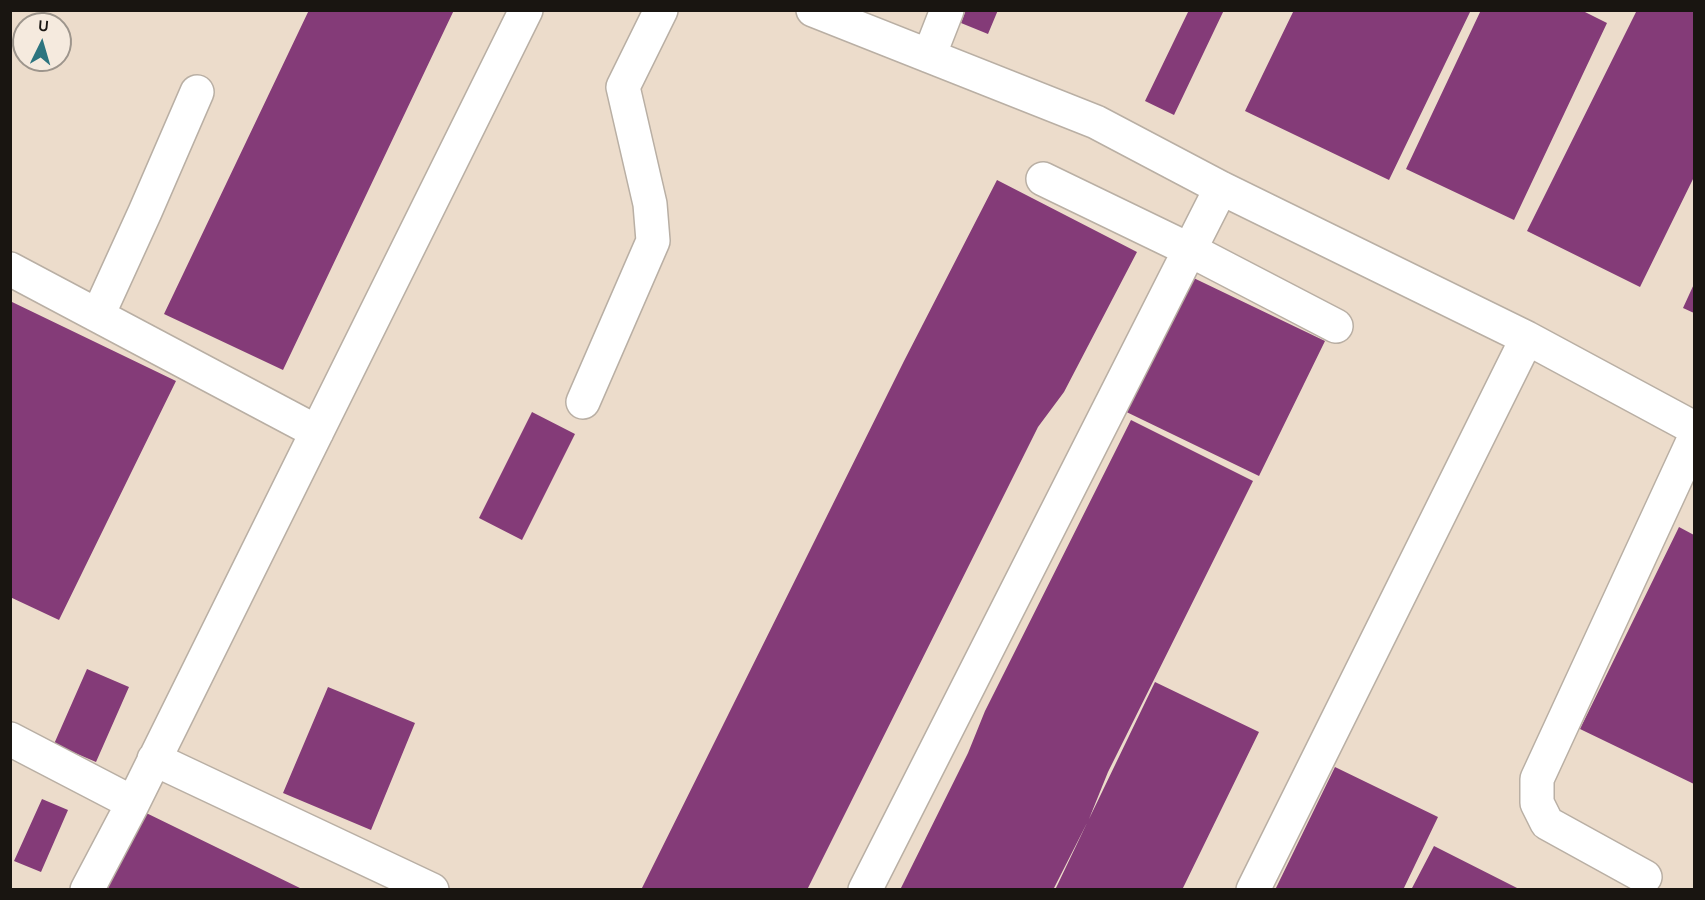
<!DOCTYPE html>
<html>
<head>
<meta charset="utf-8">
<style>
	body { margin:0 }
	#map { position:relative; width:1705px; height:900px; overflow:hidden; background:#f5eade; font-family:Karla,sans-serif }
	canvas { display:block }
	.frame { position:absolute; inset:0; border:12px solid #191511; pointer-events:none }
	.north { position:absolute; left:12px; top:12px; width:60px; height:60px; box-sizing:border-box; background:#f5eade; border:2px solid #9d958c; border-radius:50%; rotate:5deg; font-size:16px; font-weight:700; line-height:24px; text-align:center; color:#191511 }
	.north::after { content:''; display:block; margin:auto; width:21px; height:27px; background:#2c747f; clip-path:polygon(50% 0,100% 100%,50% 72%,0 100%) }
</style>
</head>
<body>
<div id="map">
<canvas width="1705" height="900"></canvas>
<div class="frame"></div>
<div class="north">U</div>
</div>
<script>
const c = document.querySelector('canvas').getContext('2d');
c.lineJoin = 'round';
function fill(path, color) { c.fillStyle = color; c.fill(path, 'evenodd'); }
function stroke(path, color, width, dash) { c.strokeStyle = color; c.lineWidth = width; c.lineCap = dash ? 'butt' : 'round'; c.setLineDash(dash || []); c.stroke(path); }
fill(new Path2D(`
	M11 11H1694V889H11ZM24 24H60V60H24Z`), '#ecdccb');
fill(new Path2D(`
	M309 10H454L283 370 164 314Z
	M966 10H998L988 34 961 23Z
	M1189 10H1224L1174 115 1145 101Z
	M1294 10H1471L1389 180 1245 111Z
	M1481 10H1581L1607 23 1514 220 1406 169Z
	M1637 10H1694V177L1640 287 1527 231Z
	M997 180 1137 252 1064 392 1038 427 807 890H641L904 361Z
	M1179 271 1325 341 1259 476 1114 406Z
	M1694 284V313L1683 308Z
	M10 301 176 381 59 620 10 597Z
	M532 412 575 434 522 540 479 518Z
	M1131 420 1253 481 1108 772 1089 819 1155 682 1259 732 1182 890H1055L1087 823 1053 890H900L968 753 985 711Z
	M1679 527 1694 535V784L1580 729Z
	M87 669 129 687 96 762 54 744Z
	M328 687 415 723 371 830 283 793Z
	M1335 767 1438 817 1403 890H1275Z
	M42 799 68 810 41 872 14 861Z
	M136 808 304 890H96Z
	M1434 846 1521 890H1411Z`), '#843b78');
const minor = new Path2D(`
	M813 10 1096 122 1221 188 1527 338 1694 428
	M929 56 947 10
	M1043 179 1190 250 1336 326
	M10 269 317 432
	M98 315 145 212 197 92
	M583 402 653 241 650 204 623 87 661 10
	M10 739 133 803
	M154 759 432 890
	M1645 877 1547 823 1537 803V779L1694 439
	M87 890 133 803 526 10
	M865 890 1221 188
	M1253 890 1527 338`);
stroke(minor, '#b9afa4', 36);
stroke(minor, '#fff', 33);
</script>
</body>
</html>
